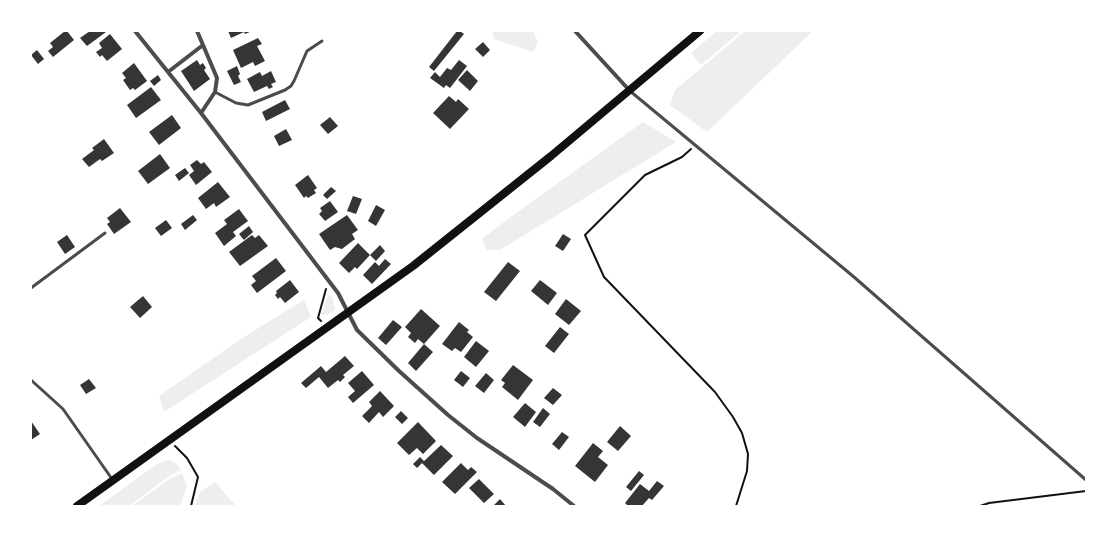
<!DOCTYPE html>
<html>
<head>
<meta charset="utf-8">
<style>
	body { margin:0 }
	#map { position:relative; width:1117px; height:537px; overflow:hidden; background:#fff; font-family:Commissioner,sans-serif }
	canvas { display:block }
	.frame { position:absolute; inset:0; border:32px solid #fff; pointer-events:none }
</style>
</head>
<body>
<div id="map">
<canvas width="1117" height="537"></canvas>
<div class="frame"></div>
</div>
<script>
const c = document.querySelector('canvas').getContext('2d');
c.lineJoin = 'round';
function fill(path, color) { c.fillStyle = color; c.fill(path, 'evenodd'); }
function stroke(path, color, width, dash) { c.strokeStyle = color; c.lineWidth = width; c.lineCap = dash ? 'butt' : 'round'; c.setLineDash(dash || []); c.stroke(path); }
fill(new Path2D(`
	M493 31H533L538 42 533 52 494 39Z
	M717 31H741L701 65 691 53Z
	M745 31H813L707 132 670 105 675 90Z
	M643 122 676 142 500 250H487L482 239 512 216Z
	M328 295 332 296 335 309C332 313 326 316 321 315Z
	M304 300 311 317 164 412 159 396 244 337Z
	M169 460 177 464 181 470 168 477 129 506H99L157 464Z
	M182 473 187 486 180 506H132L171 478Z
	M215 482 236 506H195L200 492Z`), '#eee');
fill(new Path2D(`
	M65 31H67L74 40 53 57 48 51 53 47 50 43Z
	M90 31H105L106 32 87 46 80 38Z
	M228 31H252L245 34 244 32 231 38Z
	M457 31H460L464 34 434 71 429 67Z
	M110 34 122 49 107 61 102 55 100 57 96 52 102 48 99 43Z
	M258 38 262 44 257 46 265 61 255 66 253 62 241 68 233 50Z
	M483 42 490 50 483 57 475 49Z
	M37 50 44 59 38 64 31 55Z
	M197 60 200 65 203 63 206 68 204 70 210 79 194 91 181 71Z
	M459 60 467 66 450 88 446 85 444 88 430 78 435 72 440 77 447 68 451 70Z
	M134 63 147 81 135 90 133 88 130 90 123 80 126 78 122 73Z
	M237 66 240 74 238 76 241 82 234 85 227 71Z
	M467 70 478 81 470 91 458 80Z
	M271 71 276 82 271 84 273 87 269 89 267 86 254 92 247 79 260 72 262 76Z
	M158 75 161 80 154 86 150 81Z
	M151 87 161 100 136 118 127 105Z
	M449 96 456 102 458 99 469 109 450 129 433 113Z
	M285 100 290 109 266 121 262 112Z
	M172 115 181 128 159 145 149 132Z
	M330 117 338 126 328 134 320 125Z
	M286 129 292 140 279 146 274 136Z
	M104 139 114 153 102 161 100 159 89 167 82 159 94 150 92 148Z
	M160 154 170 168 148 184 138 171Z
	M197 160 201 164 204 162 212 172 196 185 189 175 194 171 190 165Z
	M185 168 189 173 179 181 175 175Z
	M308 175 317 188 314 190 316 193 308 198 306 196 304 198 295 185Z
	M218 182 230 197 216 207 214 203 206 209 198 198Z
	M331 187 336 191 327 199 323 195Z
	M353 196 362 199 356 214 347 211Z
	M330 201 338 212 325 221 319 214 322 211 320 208Z
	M376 205 385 210 376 226 368 221Z
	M120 208 131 222 114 234 107 224 110 222 107 218Z
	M239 209 248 221 233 232 236 236 224 246 215 233 227 224 224 220Z
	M193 215 197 220 185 230 181 224Z
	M347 215 358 230 352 234 355 239 342 249 335 247 330 250 319 234Z
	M166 220 172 228 161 236 155 228Z
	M249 226 253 232 244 240 239 234Z
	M563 234 571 239 563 251 555 246Z
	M67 235 75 247 65 254 57 242Z
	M252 235 255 238 259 235 268 246 240 266 229 252Z
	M358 243 370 255 357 269 355 267 349 273 339 263Z
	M380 245 385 251 376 261 370 255Z
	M276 258 286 271 257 293 251 285 256 281 252 276Z
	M385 259 391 264 372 284 363 275 375 262 379 266Z
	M508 262 520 271 496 301 484 292Z
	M290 280 299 292 285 303 280 297 278 299 275 295 277 293 276 291Z
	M540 280 557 293 548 305 531 291Z
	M143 296 152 307 140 318 130 307Z
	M566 299 581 311 569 325 555 314Z
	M421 309 440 326 424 344 418 339 415 343 408 337 411 333 405 327Z
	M393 320 402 327 386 345 378 338Z
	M459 322 469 330 467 332 473 337 461 352 455 348 452 351 442 344Z
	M560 327 569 334 554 353 545 346Z
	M476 341 489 351 476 367 464 357Z
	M424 344 433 352 416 371 408 363Z
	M345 356 354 366 343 375 345 377 340 382 338 380 328 388 319 377 306 388 301 383 321 366 326 372Z
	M513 365 533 380 518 400 502 387 505 383 501 380Z
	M362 371 374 385 353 403 348 397 355 391 348 383Z
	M461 371 470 378 463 387 454 380Z
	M486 373 494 380 484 393 475 386Z
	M89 379 96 388 86 394 80 385Z
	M553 388 562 395 553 405 544 398Z
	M380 391 394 406 383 417 379 412 369 423 362 416 372 406 369 402Z
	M525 403 536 412 525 427 513 417Z
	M543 408 550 414 540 427 533 422Z
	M401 411 408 418 402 424 395 417Z
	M31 421 40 434 31 440Z
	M418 422 436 441 423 454 417 448 409 455 397 443Z
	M620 426 631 436 618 451 607 442Z
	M562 432 569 437 559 450 552 444Z
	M593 443 603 451 598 457 608 465 595 482 575 466Z
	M441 445 453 456 434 475 422 463Z
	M420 457 424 461 417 468 413 464Z
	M461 463 468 470 471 467 477 472 455 494 442 482Z
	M639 471 644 475 631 491 626 487Z
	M479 479 494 494 484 503 469 488Z
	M657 481 664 486 652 500 649 498 642 506H628L625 503 640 484 649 491Z
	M500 499 506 506H493Z`), '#353535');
stroke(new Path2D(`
	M691 149 682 157 645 175 585 235 604 277 715 392 733 417 742 433 748 454 747 471 736 506
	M321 321 318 318 326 289
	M175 446 187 458 198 477 191 506
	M980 506 989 503 1086 491`), '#111', 2);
stroke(new Path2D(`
	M630 91 854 277 1086 480
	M215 92 236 103 248 105 285 90 291 86 294 81 307 51 322 41
	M31 288 105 233
	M31 380 63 409 112 479`), '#4c4c4c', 3);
stroke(new Path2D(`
	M135 31 201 113 338 293 357 330 399 371 448 415 477 438 553 489 574 506
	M575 31 630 91
	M168 72 203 45 197 31
	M201 113 215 92 217 78 203 45`), '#4c4c4c', 4);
stroke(new Path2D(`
	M77 506 413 266 551 156 700 31`), '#111', 8);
</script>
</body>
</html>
